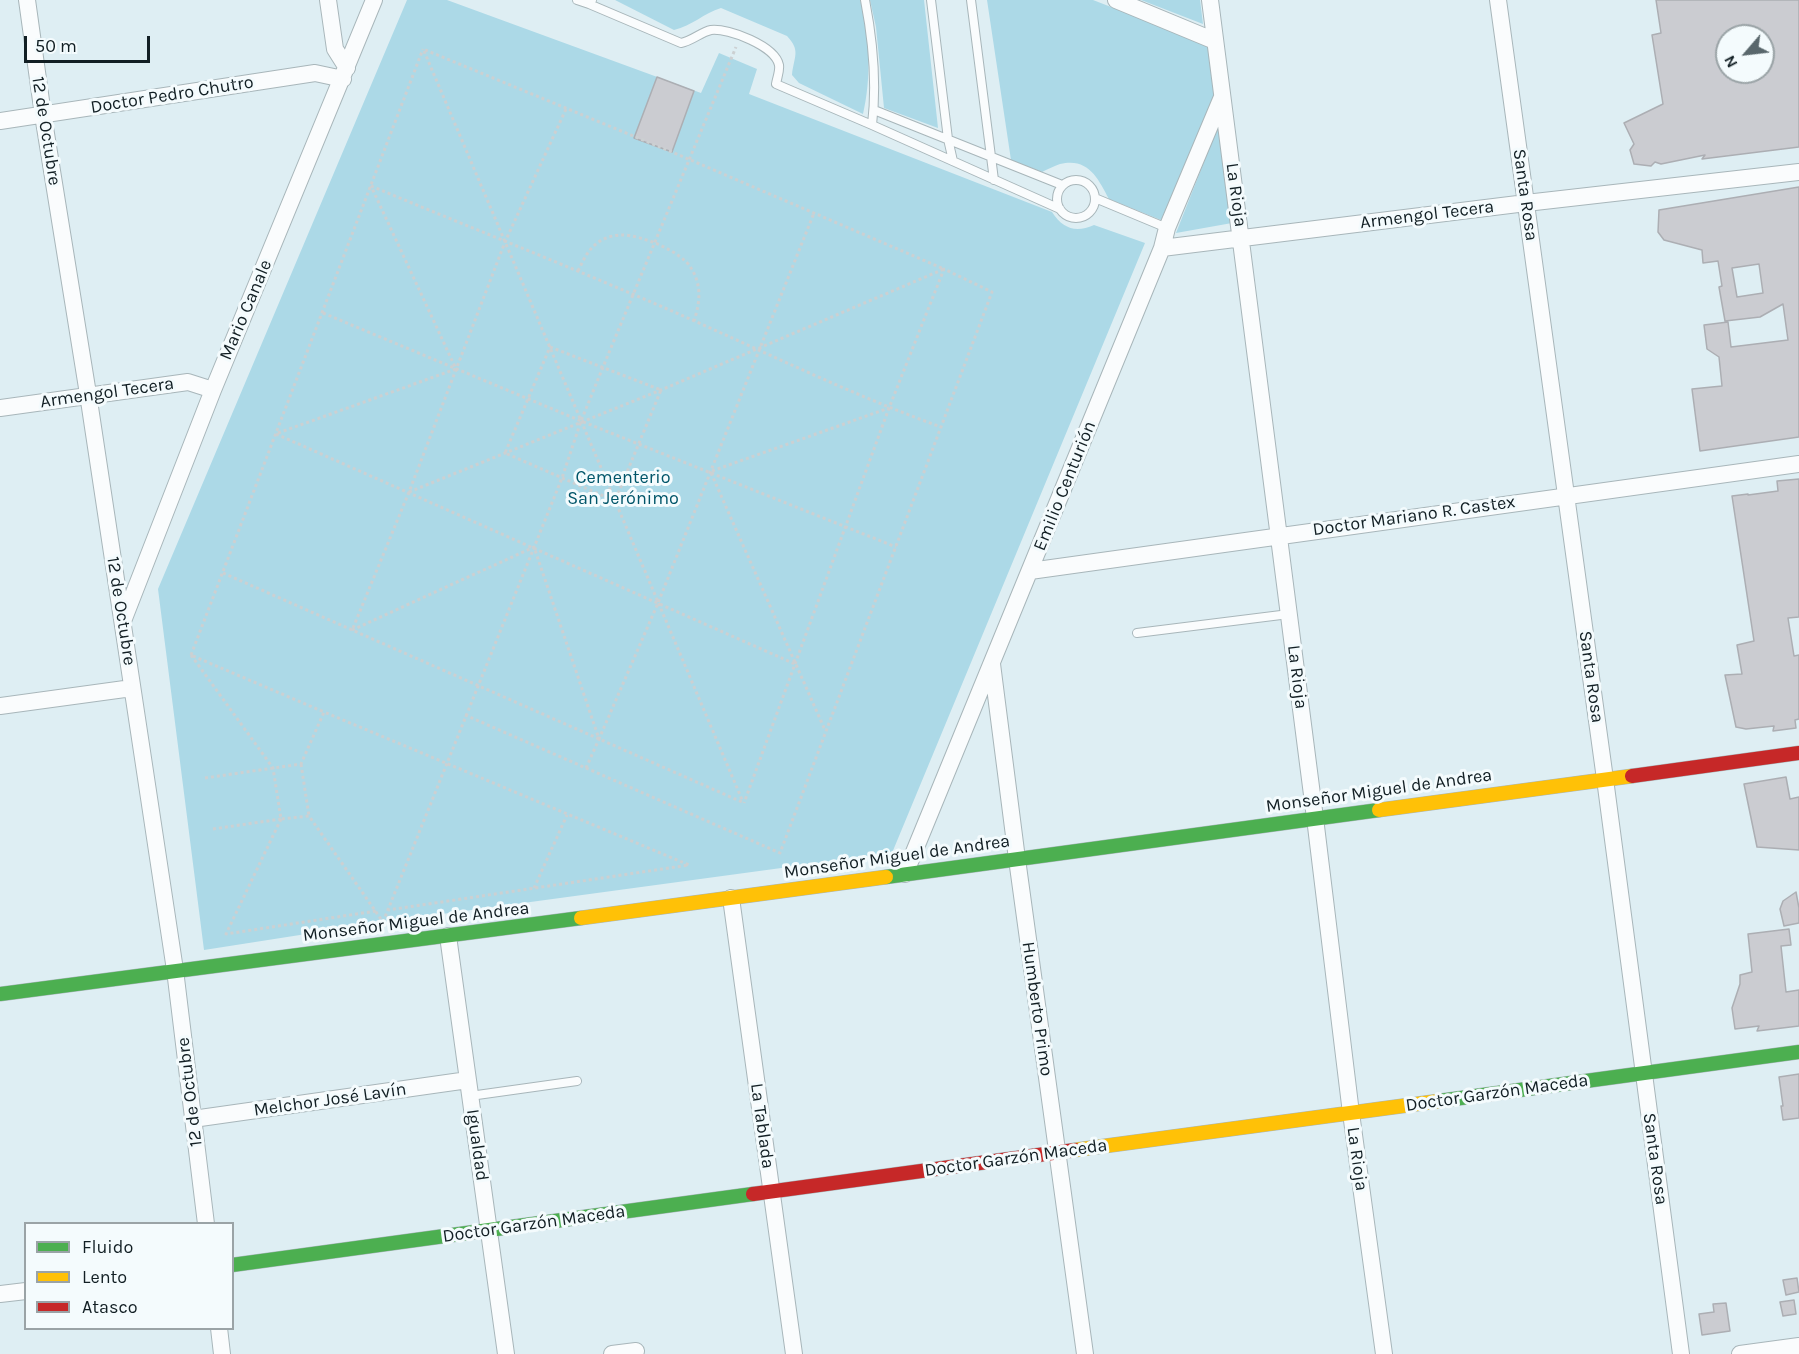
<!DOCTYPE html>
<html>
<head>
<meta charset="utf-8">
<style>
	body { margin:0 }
	#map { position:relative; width:1799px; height:1354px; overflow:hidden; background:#deeef3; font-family:Karla,sans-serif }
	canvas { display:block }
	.legend { position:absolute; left:24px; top:1222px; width:210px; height:108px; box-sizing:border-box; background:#f4fbfd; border:2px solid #9aa3a6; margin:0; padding:8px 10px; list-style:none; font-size:18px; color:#121f24 }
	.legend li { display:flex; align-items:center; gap:12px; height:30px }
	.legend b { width:30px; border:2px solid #9aa3a6 }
	.north { position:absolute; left:1715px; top:24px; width:60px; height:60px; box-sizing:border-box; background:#f4fbfd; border:2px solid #9aa3a6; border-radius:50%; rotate:242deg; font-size:16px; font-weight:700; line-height:24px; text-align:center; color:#121f24 }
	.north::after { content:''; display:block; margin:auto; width:21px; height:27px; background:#59676c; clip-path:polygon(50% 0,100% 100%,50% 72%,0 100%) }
	.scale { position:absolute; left:24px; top:36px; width:126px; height:27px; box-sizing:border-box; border:3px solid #121f24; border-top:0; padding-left:8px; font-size:18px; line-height:21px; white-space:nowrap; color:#121f24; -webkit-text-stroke:4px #f4fbfd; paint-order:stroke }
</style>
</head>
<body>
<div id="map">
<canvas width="1799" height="1354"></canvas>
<ul class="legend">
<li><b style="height:8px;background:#4caf50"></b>Fluido</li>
<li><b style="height:8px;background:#ffc107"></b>Lento</li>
<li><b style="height:8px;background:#c62828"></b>Atasco</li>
</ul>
<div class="north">N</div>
<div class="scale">50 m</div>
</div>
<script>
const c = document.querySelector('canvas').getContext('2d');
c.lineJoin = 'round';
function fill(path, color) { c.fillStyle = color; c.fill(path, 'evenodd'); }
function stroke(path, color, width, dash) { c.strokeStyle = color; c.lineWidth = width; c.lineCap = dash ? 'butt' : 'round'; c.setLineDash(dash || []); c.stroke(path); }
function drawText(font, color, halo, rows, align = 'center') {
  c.font = font + ' Karla,sans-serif'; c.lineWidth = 6; c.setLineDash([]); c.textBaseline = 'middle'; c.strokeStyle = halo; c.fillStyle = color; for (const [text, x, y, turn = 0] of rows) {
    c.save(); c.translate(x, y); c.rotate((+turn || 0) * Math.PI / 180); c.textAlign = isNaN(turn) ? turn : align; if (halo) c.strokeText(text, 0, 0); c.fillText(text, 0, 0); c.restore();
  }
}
fill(new Path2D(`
	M407 0H447L701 93 719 53 757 69 749 94 1052 212C1063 229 1076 233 1094 225L1145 243 892 853 383 922 204 950 158 589Z
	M615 0H860C871 30 871 82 863 114L799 83 792 75C794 56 801 51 787 36L721 8C704 13 692 26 674 30Z
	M870 0H924L938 128 884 108 876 27Z
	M987 0H1093L1209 45 1216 96 1161 220 1109 199C1098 178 1088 157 1060 164 1054 166 1048 169 1042 172L1011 160Z
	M1141 0H1200L1203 24Z
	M1219 124 1232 223 1176 233Z`), '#acd9e7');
const building = new Path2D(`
	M1656 0H1799V147L1702 159 1705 155 1661 164 1655 162 1651 166 1634 164 1630 150 1634 144 1624 123 1663 104 1652 35 1661 33ZM1727 36H1763V72H1727Z
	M657 77 694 91 672 152 634 138Z
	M1799 187V437L1700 451 1692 389 1722 386 1719 357 1707 349 1704 325 1728 322 1731 347 1788 340 1783 304 1760 317 1725 321 1719 287 1722 286 1718 261 1703 263 1702 250 1664 240 1658 232 1659 210ZM1759 264 1763 293 1737 297 1732 268Z
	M1799 479V617L1788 618 1794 656 1799 655V719L1795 720 1796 728 1773 731 1774 726 1746 729 1736 727 1725 675 1742 674 1737 645 1754 641 1732 496 1748 494V495L1778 491 1777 481Z
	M1786 777 1790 799 1799 797V850L1757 847 1744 784Z
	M1796 892 1799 908V923L1784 926 1780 909 1783 901Z
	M1789 929 1791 945 1781 946 1786 992 1799 990V1026L1757 1031 1759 1026 1735 1029 1732 1008 1740 984V975L1752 972 1748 934Z
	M1799 1074V1118L1783 1120 1781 1106H1783L1779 1077Z
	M1797 1278 1799 1292 1786 1295 1783 1280Z
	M1794 1300 1796 1314 1783 1316 1780 1302Z
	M1726 1303 1730 1331 1702 1335 1699 1314 1714 1312 1713 1304Z`);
fill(building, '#cbccd1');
stroke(building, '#acaeb3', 1.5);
const lane = new Path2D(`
	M577 0 589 4
	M592 0 589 4 681 43C692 41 701 32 711 30 729 28 775 46 779 65 780 71 777 78 776 84L872 125C877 83 873 41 865 0
	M931 0 948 139 953 161
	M971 0 994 180
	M874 110 1062 185
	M872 125 1060 209
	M1057 199a19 19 0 1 1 38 0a19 19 0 1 1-38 0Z
	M1095 198 1167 228
	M1137 633 1289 614
	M470 1096 577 1081`);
const street = new Path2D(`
	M27 0 43 115 88 394 175 970 206 1224
	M328 0 335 49 347 68
	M1116 0 1215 41
	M1210 0 1315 818 1351 1113 1384 1354
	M1498 0 1605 779 1681 1354
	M0 121 315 73 343 79
	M1162 248 1526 203 1799 172
	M0 408 188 382 213 390
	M1030 571 1799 464
	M123 621 213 390 374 0
	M992 664 1017 859 1085 1354
	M0 706 132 688
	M905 874 1162 248 1167 228 1222 97
	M731 898 794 1354
	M448 936 506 1354
	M193 1119 468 1080
	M0 1294 26 1291
	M219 1328 222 1354
	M612 1354 636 1351
	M1740 1354 1799 1346`);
const fast = new Path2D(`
	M886 877 1379 810
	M0 994 581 918
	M1439 1101 1799 1052
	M232 1265 753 1194`);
const slow = new Path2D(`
	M1379 810 1632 776
	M581 918 886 877
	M1075 1150 1439 1101`);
const jam = new Path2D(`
	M1632 776 1799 753
	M753 1194 1075 1150`);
stroke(lane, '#a8b6ba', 10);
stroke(street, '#a8b6ba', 18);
stroke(fast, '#a8b6ba', 15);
stroke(slow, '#a8b6ba', 15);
stroke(jam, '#a8b6ba', 15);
stroke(new Path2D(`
	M424 51 743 802
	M371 186C469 227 568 266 665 308 757 348 847 393 941 427
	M578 271C583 261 587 251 596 244 603 238 613 235 622 235 641 235 681 251 691 268 702 285 700 303 694 321
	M323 313 581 421 896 547
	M550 347 661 390 615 501 505 453Z
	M278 433 456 369 371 186
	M276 434 795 664
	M712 471 889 408
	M711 473 825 730
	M409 492 661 390 944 269 672 152 423 49
	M223 573 742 802
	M353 628 409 492 505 242 566 109
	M352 630 534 547 599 739 658 603 814 213
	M191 655 423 49
	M191 655 273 768 281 819 309 816 383 922
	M193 656 324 712
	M465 715 780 853 992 292 944 269 889 408 744 803
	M301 764 309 816
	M586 768 599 739
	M205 778 301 764 324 712 689 865 388 910
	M281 819 226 934 376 911
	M213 829 281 819
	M534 888 567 815
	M383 922 562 478 581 421 603 367 736 47`), '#ccd0d2', 3, [3, 3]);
stroke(lane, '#fafcfd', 8);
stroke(street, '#fafcfd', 16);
stroke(fast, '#4caf50', 14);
stroke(slow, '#ffc107', 14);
stroke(jam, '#c62828', 14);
drawText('18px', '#121f24', '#f4fbfd', [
	["Doctor Pedro Chutro",172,95,-9],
	["12 de Octubre",46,131,81],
	["La Rioja",1236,195,82],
	["Santa Rosa",1525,195,82],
	["Armengol Tecera",1427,215,-7],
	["Mario Canale",246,310,-67],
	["Armengol Tecera",107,393,-8],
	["Emilio Centurión",1065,486,-68],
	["Doctor Mariano R. Castex",1414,516,-8],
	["12 de Octubre",121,611,81],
	["La Rioja",1297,677,83],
	["Santa Rosa",1591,677,82],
	["Monseñor Miguel de Andrea",1379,791,-8],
	["Monseñor Miguel de Andrea",897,857,-8],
	["Monseñor Miguel de Andrea",416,922,-7],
	["Humberto Primo",1037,1009,82],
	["12 de Octubre",190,1092,-97],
	["Doctor Garzón Maceda",1497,1093,-8],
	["Melchor José Lavín",330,1100,-8],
	["La Tablada",762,1126,82],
	["Igualdad",477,1145,82],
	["Doctor Garzón Maceda",1016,1158,-8],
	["La Rioja",1357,1159,82],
	["Santa Rosa",1655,1159,82],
	["Doctor Garzón Maceda",534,1224,-8]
]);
drawText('18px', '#005569', '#f4fbfd', [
	["Cementerio",623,478],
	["San Jerónimo",623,499]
]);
</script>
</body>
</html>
